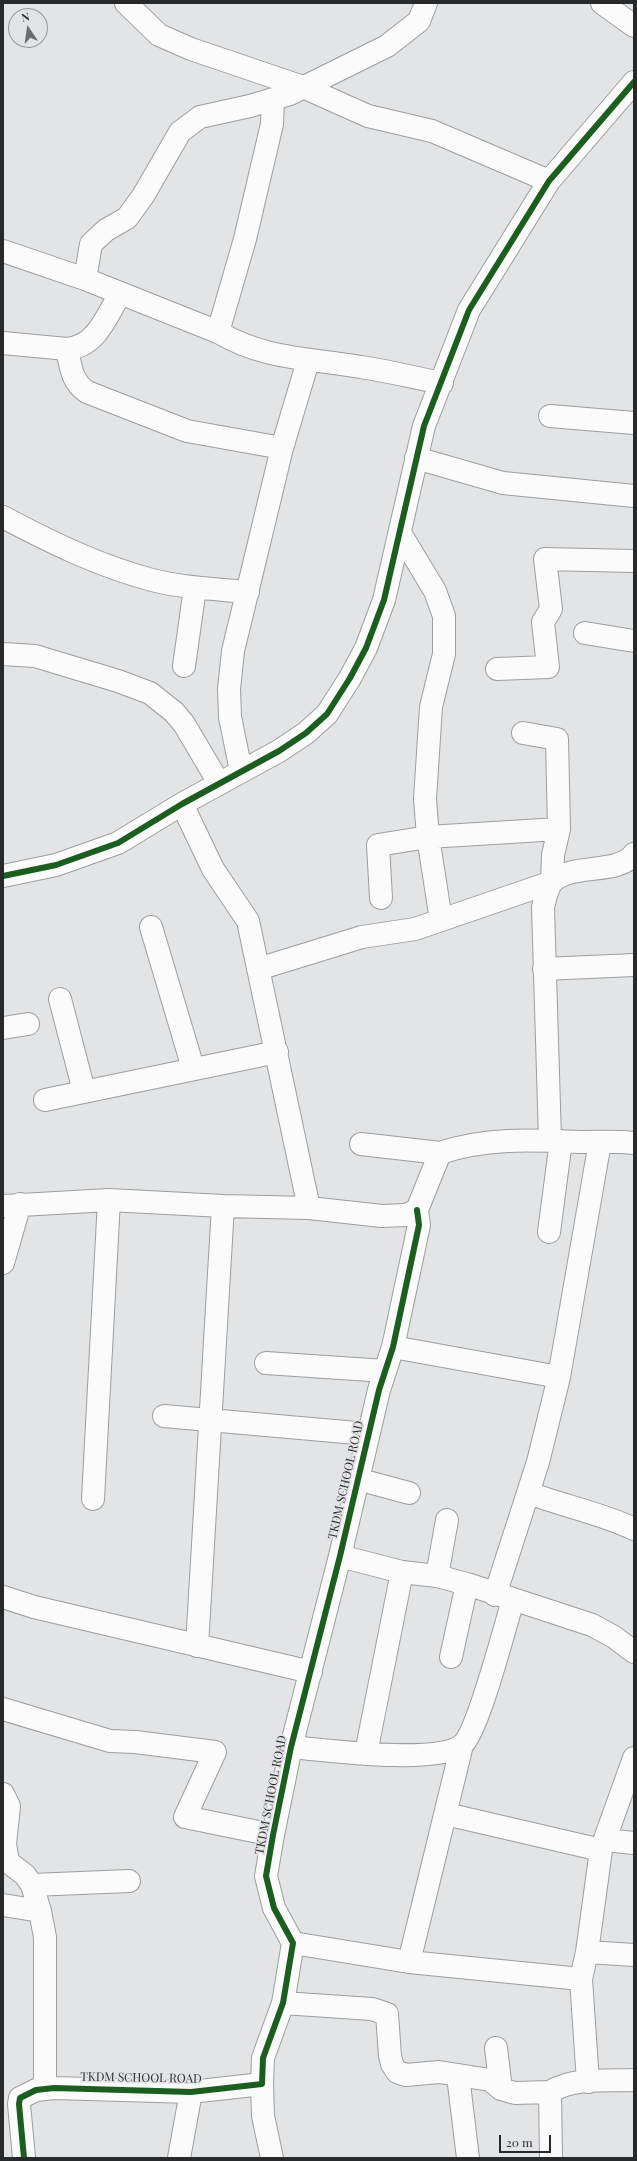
<!DOCTYPE html>
<html>
<head>
<meta charset="utf-8">
<style>
	body { margin:0 }
	#map { position:relative; width:637px; height:2161px; overflow:hidden; background:#e3e4e5; font-family:"Playfair Display",serif }
	canvas { display:block }
	.frame { position:absolute; inset:0; border:4px solid #28292a; pointer-events:none }
	.north { position:absolute; left:8px; top:8px; width:40px; height:40px; box-sizing:border-box; background:#e2e3e6; border:1px solid #98999b; border-radius:50%; rotate:347deg; font-size:11px; font-weight:700; line-height:16px; text-align:center; color:#28292a }
	.north::after { content:''; display:block; margin:auto; width:14px; height:18px; background:#696a6b; clip-path:polygon(50% 0,100% 100%,50% 72%,0 100%) }
	.scale { position:absolute; left:499px; top:2135px; width:52px; height:18px; box-sizing:border-box; border:2px solid #28292a; border-top:0; padding-left:5px; font-size:12px; line-height:14px; white-space:nowrap; color:#28292a; -webkit-text-stroke:3px #e2e3e6; paint-order:stroke }
</style>
</head>
<body>
<div id="map">
<canvas width="637" height="2161"></canvas>
<div class="frame"></div>
<div class="north">N</div>
<div class="scale">20 m</div>
</div>
<script>
const c = document.querySelector('canvas').getContext('2d');
c.lineJoin = 'round';
function stroke(path, color, width, dash) { c.strokeStyle = color; c.lineWidth = width; c.lineCap = dash ? 'butt' : 'round'; c.setLineDash(dash || []); c.stroke(path); }
function drawText(font, color, halo, rows, align = 'center') {
  c.font = font + ' "Playfair Display",serif'; c.lineWidth = 3.5; c.setLineDash([]); c.textBaseline = 'middle'; c.strokeStyle = halo; c.fillStyle = color; for (const [text, x, y, turn = 0] of rows) {
    c.save(); c.translate(x, y); c.rotate((+turn || 0) * Math.PI / 180); c.textAlign = isNaN(turn) ? turn : align; if (halo) c.strokeText(text, 0, 0); c.fillText(text, 0, 0); c.restore();
  }
}
const minor = new Path2D(`
	M126 3 159 35 191 49 303 87 368 116 432 131 549 181
	M602 3 634 26
	M3 251 85 279 218 332C265 360 310 358 361 367 388 371 415 378 442 383
	M85 279 91 244 106 230 127 218 143 196 180 132 200 117 250 106 290 94 387 46 419 21 426 3
	M218 332 245 239 272 124 273 99
	M3 343 67 349C97 346 106 317 120 294
	M67 349C71 367 71 381 87 392L187 431 282 448
	M550 416 634 423
	M416 458 503 483 634 496
	M3 517C50 542 99 566 152 580 183 588 216 589 248 592
	M400 533 435 591 444 616V654L431 707 425 799 428 837 441 920
	M585 633 634 641
	M3 654 35 656 118 681 150 693 174 712 184 724 219 783
	M184 666 195 588
	M497 669 548 667 543 622 551 609 545 559 634 561
	M241 771 230 717 229 689 233 651 282 448 308 361
	M182 804 213 869 248 921 309 1208
	M3 876 56 865 118 843 182 804 279 751 306 733 327 714 350 678 366 648 384 600 424 426 469 310 549 181 634 82
	M381 898 378 845 428 837 559 829
	M151 927 193 1068
	M258 969 362 937 415 929 552 882 553 855 559 829 557 739 523 733
	M544 969 634 965
	M60 999 84 1091
	M3 1028 28 1024
	M45 1100 277 1052
	M550 1140 543 907C545 900 547 887 553 881 574 863 618 875 634 854
	M361 1144 440 1153
	M3 1206 109 1200 223 1206 309 1208 382 1216 406 1215 417 1210 440 1153C486 1137 535 1140 582 1142 600 1142 617 1141 634 1143
	M549 1232 561 1141
	M3 1263 20 1204
	M393 1347 559 1377
	M266 1363 385 1371
	M164 1416 368 1434
	M357 1479 409 1493
	M529 1493C563 1506 601 1513 634 1529
	M93 1499 109 1200
	M340 1556 402 1572 437 1576 467 1584 592 1625 614 1637 634 1652
	M437 1576 447 1520
	M495 1595 538 1462 559 1377 600 1142
	M3 1597 34 1607 311 1672
	M197 1646 223 1206
	M451 1657 467 1584
	M3 1709 110 1741 135 1742 215 1752 185 1817 273 1835
	M291 1747C325 1750 437 1765 462 1745 478 1732 505 1626 513 1600
	M366 1753 402 1572
	M3 1794 9 1806 5 1844 8 1862 25 1875 32 1885 40 1911 45 1937V2089
	M446 1814 601 1850
	M605 1840 634 1843
	M32 1885 129 1881
	M3 1905 40 1911
	M293 1943 409 1962 581 1979
	M587 1952 634 1955
	M409 1962 462 1745
	M283 2003 372 2009 387 2014 390 2056 392 2064 397 2072 406 2075 439 2072 490 2080 501 2089 515 2093 550 2092
	M496 2048 501 2089
	M458 2076 468 2158
	M588 2082 581 1979 587 1952 601 1850 634 1758
	M262 2084 263 2116 272 2158
	M24 2158 19 2104 20 2098 36 2090 54 2088 191 2092 262 2084 263 2058 283 2003 293 1943 274 1908 266 1876 273 1835 291 1747 340 1556 379 1390 393 1347 419 1225 417 1210
	M179 2158 191 2092
	M551 2158 550 2092C574 2077 607 2081 634 2080`);
stroke(minor, '#9c9d9e', 24);
stroke(minor, '#fbfbfb', 22);
stroke(new Path2D(`
	M3 876 56 865 118 843 182 804 279 751 306 733 327 714 350 678 366 648 384 600 424 426 469 310 549 181 634 82
	M24 2158 19 2104 20 2098 36 2090 54 2088 191 2092 262 2084 263 2058 283 2003 293 1943 274 1908 266 1876 273 1835 291 1747 340 1556 379 1390 393 1347 419 1225 417 1210`), '#1b5e20', 6);
drawText('12px', '#28292a', '#e2e3e6', [
	["TKDM SCHOOL ROAD",346,1480,-77],
	["TKDM SCHOOL ROAD",271,1795,-79],
	["TKDM SCHOOL ROAD",141,2078,1]
]);
</script>
</body>
</html>
